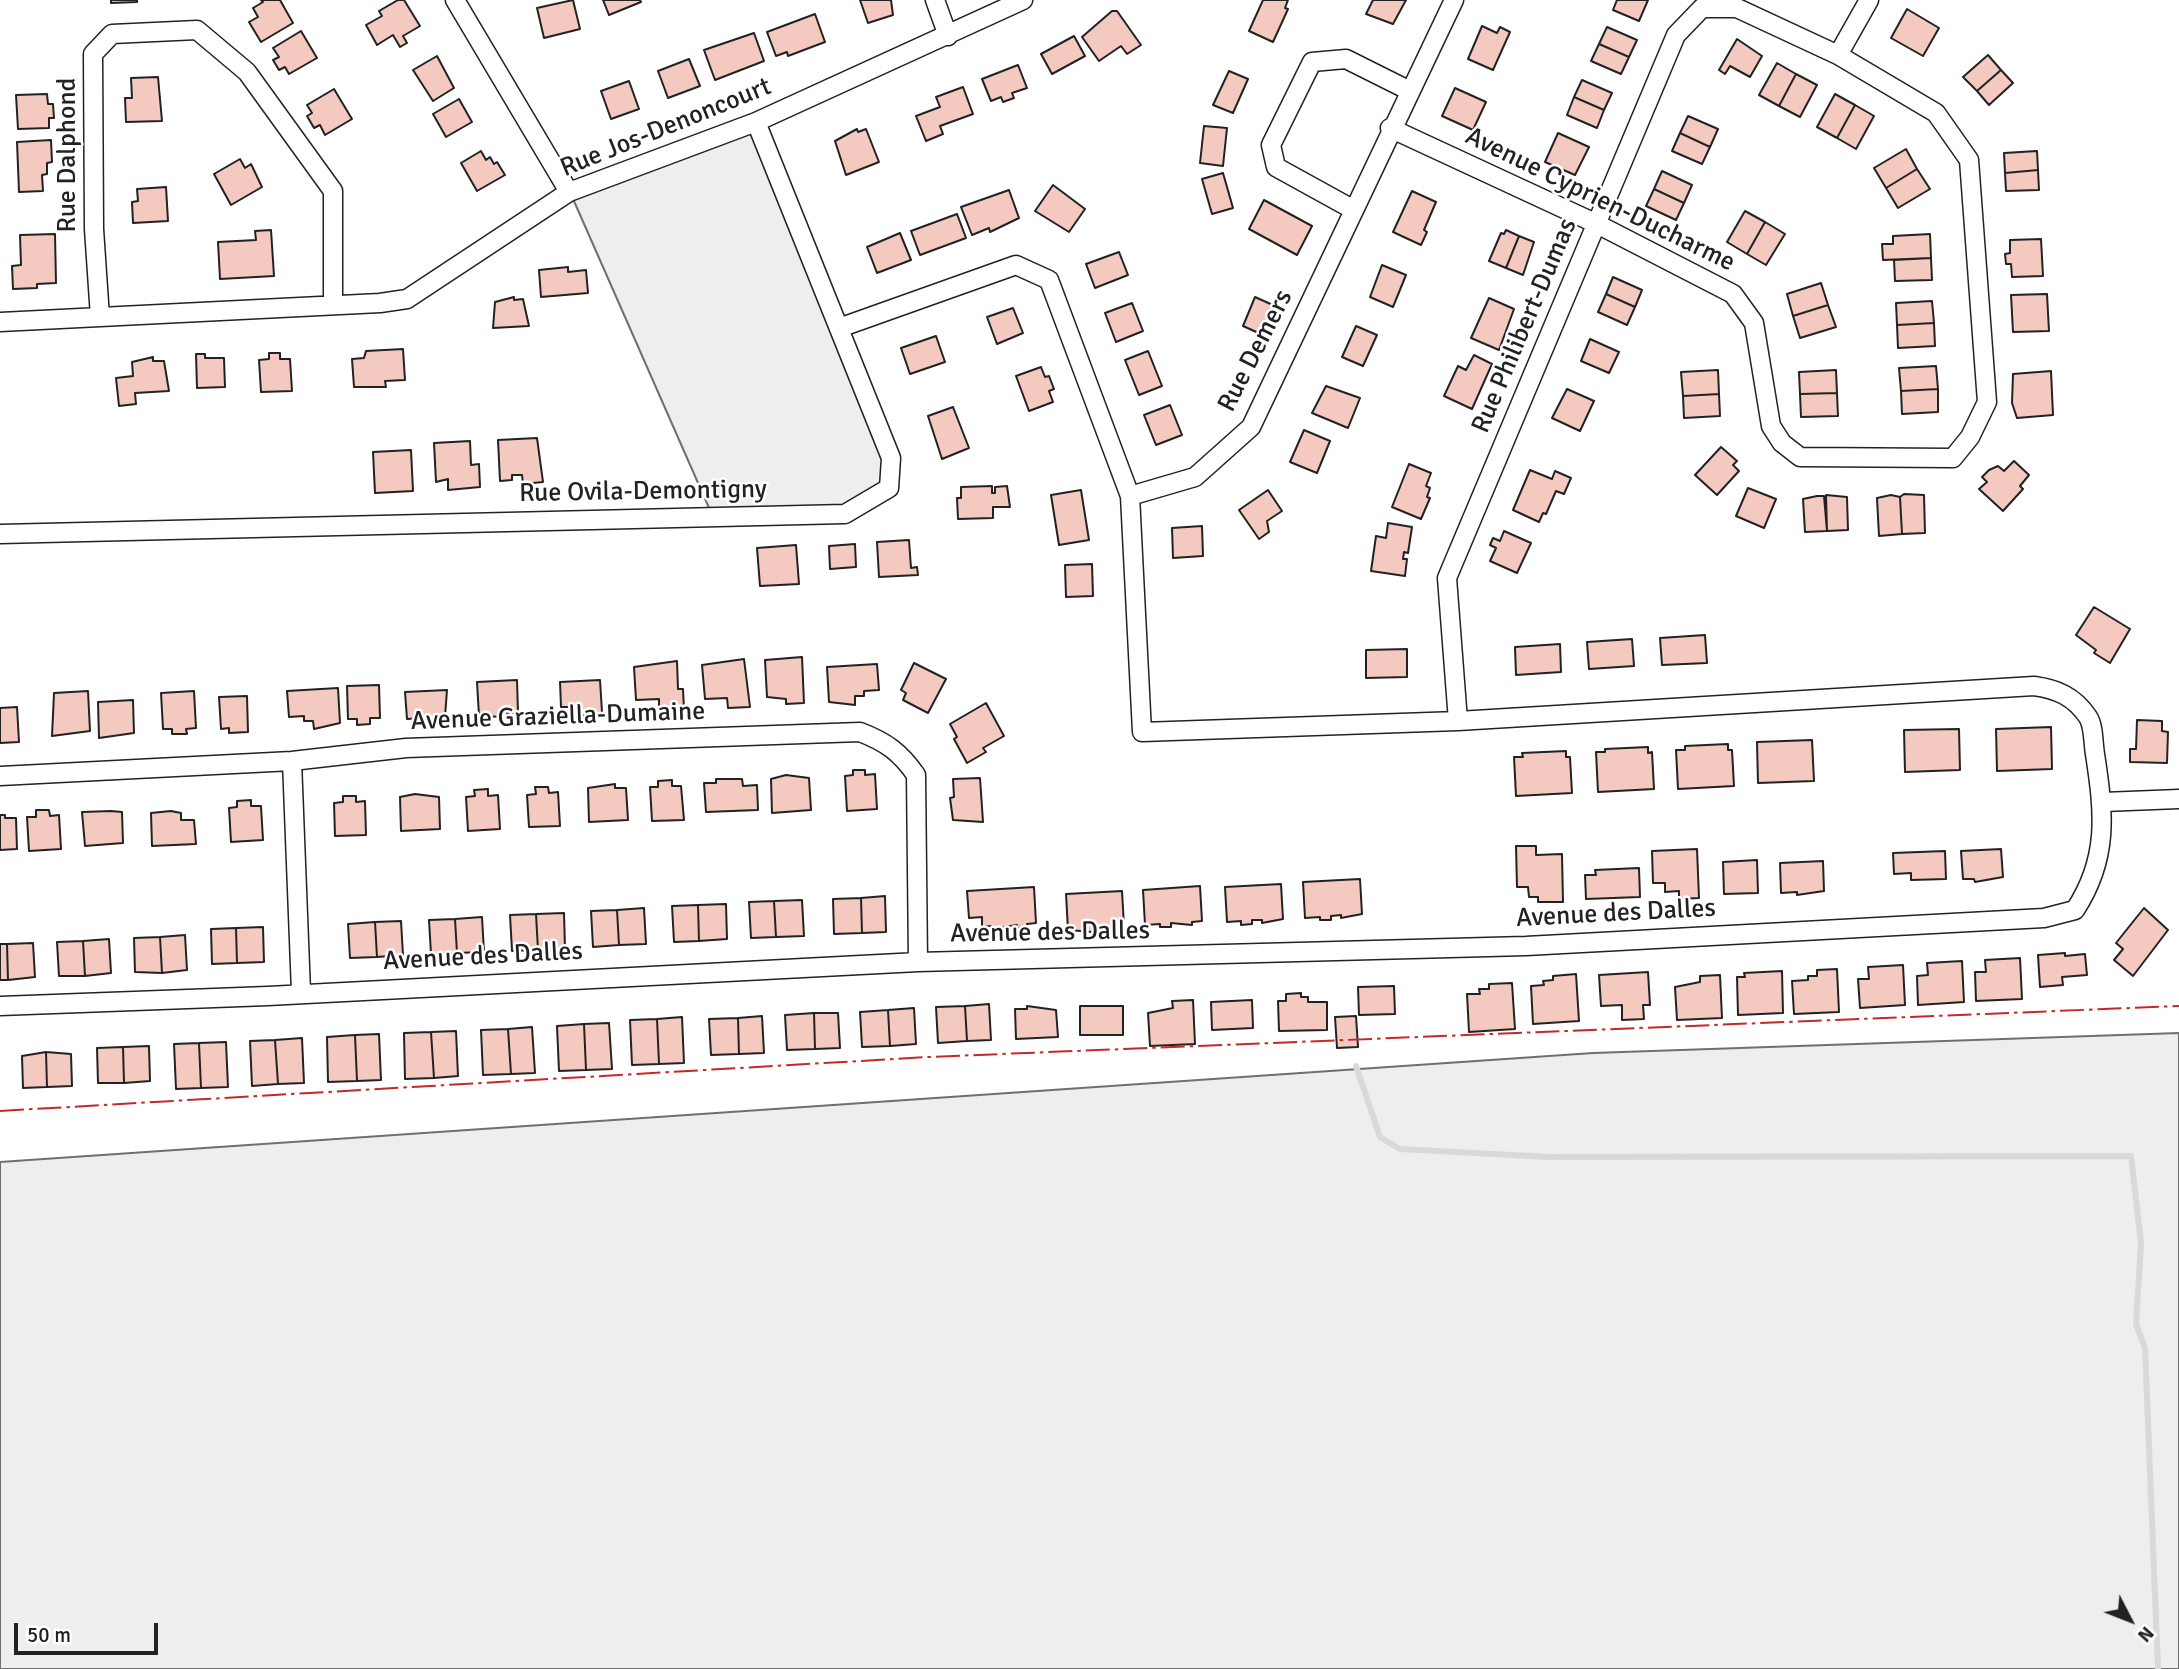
<!DOCTYPE html>
<html>
<head>
<meta charset="utf-8">
<style>
	body { margin:0 }
	#map { position:relative; width:2179px; height:1669px; overflow:hidden; background:#fff; font-family:Signika,sans-serif }
	canvas { display:block }
	.north { position:absolute; left:2095px; top:1585px; width:70px; height:70px; -webkit-text-stroke:5px #fff; paint-order:stroke; rotate:132deg; font-size:19px; font-weight:700; line-height:28px; text-align:center; color:#222 }
	.north::after { content:''; display:block; margin:auto; width:24px; height:32px; background:#222; clip-path:polygon(50% 0,100% 100%,50% 72%,0 100%) }
	.scale { position:absolute; left:14px; top:1623px; width:144px; height:32px; box-sizing:border-box; border:4px solid #222; border-top:0; padding-left:9px; font-size:21px; line-height:24px; white-space:nowrap; color:#222; -webkit-text-stroke:5px #fff; paint-order:stroke }
</style>
</head>
<body>
<div id="map">
<canvas width="2179" height="1669"></canvas>
<div class="north">N</div>
<div class="scale">50 m</div>
</div>
<script>
const c = document.querySelector('canvas').getContext('2d');
c.lineJoin = 'round';
function fill(path, color) { c.fillStyle = color; c.fill(path, 'evenodd'); }
function stroke(path, color, width, dash) { c.strokeStyle = color; c.lineWidth = width; c.lineCap = dash ? 'butt' : 'round'; c.setLineDash(dash || []); c.stroke(path); }
function drawText(font, color, halo, rows, align = 'center') {
  c.font = font + ' Signika,sans-serif'; c.lineWidth = 5; c.setLineDash([]); c.textBaseline = 'middle'; c.strokeStyle = halo; c.fillStyle = color; for (const [text, x, y, turn = 0] of rows) {
    c.save(); c.translate(x, y); c.rotate((+turn || 0) * Math.PI / 180); c.textAlign = isNaN(turn) ? turn : align; if (halo) c.strokeText(text, 0, 0); c.fillText(text, 0, 0); c.restore();
  }
}
const green = new Path2D(`
	M756 122 890 458 889 488 845 514 713 517 570 192Z
	M2179 1033V1669H0V1162L1593 1053Z`);
fill(green, '#eee');
stroke(green, '#6f6f6f', 2);
stroke(new Path2D(`
	M1356 1066 1380 1137 1400 1149 1549 1157 2131 1156 2141 1243 2136 1324 2145 1348 2158 1669`), '#d9d9d9', 6);
const building = new Path2D(`
	M111 0H137V2L111 3Z
	M261 0H280L293 23 261 42 249 22 258 17 253 8 263 2Z
	M398 0H404L420 26 403 36 407 43 400 47 393 35 377 45 366 25 382 16 379 11Z
	M573 0 580 29 544 38 537 8Z
	M603 0H640L641 2 609 15Z
	M860 0H891L893 15 868 23Z
	M1263 0H1288L1285 8 1288 9 1273 42 1249 31Z
	M1373 0H1406L1393 24 1366 14Z
	M1617 0H1648L1639 21 1613 10Z
	M1907 9 1939 28 1923 56 1891 38Z
	M1112 11H1117L1141 45 1127 54 1121 46 1099 61 1082 37Z
	M815 14 825 42 788 56 787 52 776 56 767 32Z
	M1482 26 1497 33 1500 27 1510 32 1493 70 1468 59Z
	M1607 27 1637 40 1629 57 1599 44Z
	M301 31 317 58 289 74 285 67 279 70 273 60 279 57 273 48Z
	M754 33 764 61 715 80 704 50Z
	M1074 36 1085 56 1052 74 1041 54Z
	M1737 39 1762 56 1750 77 1730 66 1725 74 1719 70Z
	M1599 44 1629 57 1621 74 1591 61Z
	M1988 55 2001 70 1977 91 1963 77Z
	M437 56 454 88 433 101 413 70Z
	M689 59 700 86 668 98 658 71Z
	M1777 63 1796 74 1779 106 1759 95Z
	M1018 65 1027 88 1012 93 1014 98 1003 102 1001 97 991 101 982 79Z
	M2001 70 2013 83 1989 105 1977 91Z
	M1229 71 1248 79 1233 113 1213 105Z
	M1796 74 1817 85 1800 117 1779 106Z
	M158 77 162 121 126 122 125 98H132L131 78Z
	M1582 80 1612 93 1604 110 1574 97Z
	M629 81 639 109 611 119 601 91Z
	M963 87 973 114 940 126 943 134 926 141 916 116 940 107 936 97Z
	M1455 88 1486 102 1473 130 1442 116Z
	M334 89 352 119 325 135 320 125 314 128 307 116 312 113 307 105Z
	M47 94 48 104H53L54 118H49V128L18 129 16 95Z
	M1835 94 1855 105 1837 138 1817 127Z
	M1574 97 1604 110 1597 128 1567 115Z
	M459 99 472 122 446 137 433 114Z
	M1855 105 1874 116 1856 149 1837 138Z
	M1688 116 1718 129 1710 147 1680 133Z
	M1204 126 1227 128 1223 166 1200 163Z
	M857 129 858 132 866 129 879 162 846 175 835 141Z
	M1558 133 1589 147 1575 175 1545 162Z
	M1680 133 1710 147 1702 164 1672 151Z
	M51 140 52 162 47 163V174L42 175 43 191 19 192 17 142Z
	M1906 149 1917 169 1886 188 1874 168Z
	M481 151 486 160 490 157 494 164 497 162 505 175 477 191 461 163Z
	M2037 151 2038 170 2005 173 2004 153Z
	M240 159 245 168 251 164 262 187 231 205 214 174Z
	M1917 169 1930 189 1898 208 1886 188Z
	M2038 170 2039 190 2006 191 2005 173Z
	M1662 171 1692 185 1684 203 1654 189Z
	M1223 173 1233 208 1212 214 1202 179Z
	M1053 185 1085 209 1069 232 1035 211Z
	M166 187 168 221 133 223 132 202 138 201 137 189Z
	M1654 189 1684 203 1676 220 1646 206Z
	M1009 190 1019 218 990 232 989 228 972 235 961 207Z
	M1412 191 1436 202 1424 230 1427 232 1421 245 1393 232Z
	M1264 200 1312 226 1297 255 1249 229Z
	M1745 211 1765 222 1747 254 1727 242Z
	M957 214 966 238 920 255 911 231Z
	M1765 222 1785 234 1766 265 1747 254Z
	M271 230 274 276 220 279 218 242 256 240 255 231Z
	M1506 230 1519 236 1506 268 1489 261 1501 233 1504 234Z
	M900 233 911 260 877 273 867 247Z
	M55 234 56 283 37 284V288L13 289 12 266 21 265 20 235Z
	M1930 234 1931 258 1883 260 1882 244H1893V236Z
	M1519 236 1534 242 1523 275 1506 268Z
	M2041 239 2043 276 2012 277 2011 264H2006L2005 254 2010 253V240Z
	M1119 252 1128 275 1095 288 1086 264Z
	M1931 258 1932 280 1895 281 1894 260Z
	M1382 265 1406 275 1393 307 1370 297Z
	M568 267V272L586 270 588 293 541 297 539 270Z
	M1613 277 1642 290 1635 307 1606 294Z
	M1821 283 1828 305 1793 316 1787 294Z
	M1606 294 1635 307 1627 325 1598 312Z
	M2047 294 2049 331 2013 332 2011 295Z
	M514 297V300L523 299 529 326 493 328 495 302Z
	M1255 297 1275 306 1263 335 1243 326Z
	M1489 298 1514 309 1499 350 1471 338Z
	M1932 301 1934 323 1897 325 1896 303Z
	M1132 303 1143 331 1116 342 1105 313Z
	M1828 305 1836 327 1800 338 1793 316Z
	M1013 308 1023 333 997 344 987 317Z
	M1934 323 1935 346 1898 348 1897 325Z
	M1356 326 1377 335 1363 366 1342 357Z
	M936 336 945 362 910 374 901 348Z
	M1590 339 1619 352 1609 373 1581 361Z
	M403 349 405 380 385 381 386 387H354L352 359 364 358 366 351Z
	M1148 351 1162 386 1139 395 1125 360Z
	M269 353H280V359H290L292 391 261 392 259 360 269 359Z
	M196 354H205V358H224L225 387 197 388Z
	M1474 355 1492 364 1472 409 1444 396 1458 366 1466 370Z
	M153 357V361H164L169 391 135 393 136 404 119 406 116 378 133 376 132 362Z
	M1936 366 1938 389 1901 391 1899 368Z
	M1041 367 1045 377 1049 376 1054 389 1049 391 1053 402 1029 411 1016 376Z
	M1718 370 1719 394 1683 396 1681 372Z
	M1836 370 1837 393 1800 394 1799 372Z
	M2051 371 2053 415 2017 418 2012 403 2013 374Z
	M1326 386 1360 398 1348 428 1312 413Z
	M1567 389 1594 401 1580 431 1552 418Z
	M1938 389V412L1902 414 1901 391Z
	M1837 393 1838 416 1801 417 1800 394Z
	M1719 394 1720 416 1684 418 1683 396Z
	M1170 405 1182 435 1156 445 1144 415Z
	M953 407 969 448 942 459 928 416Z
	M1304 430 1330 441 1317 473 1290 462Z
	M537 438 543 482 523 484 522 475H512V480L500 481 498 440Z
	M470 441 471 465 479 464 480 487 448 490V479L436 482 434 443Z
	M1721 447 1737 461 1733 465 1739 471 1717 495 1695 475Z
	M411 450 413 491 375 493 373 452Z
	M2014 461 2029 475 2020 486 2023 489 2003 511 1979 489 1987 482 1982 477 1989 470 1998 466 2004 471Z
	M1409 464 1431 473 1426 486 1430 488 1427 497 1430 498 1421 519 1392 507Z
	M1530 470 1552 479 1555 471 1571 478 1564 494 1556 491 1546 514 1543 513 1539 522 1513 510Z
	M992 486V493H995V487L1007 486 1010 507H993V518L958 519 957 498H961V487Z
	M1748 488 1776 499 1764 528 1736 516Z
	M1081 490 1089 540 1059 545 1051 495Z
	M1268 490 1282 511 1267 521 1269 532 1259 539 1239 510Z
	M1904 494 1924 495 1925 533 1902 534 1900 497Z
	M1826 495 1847 497 1848 530 1827 531Z
	M1891 495 1900 497 1902 534 1879 536 1877 498Z
	M1817 496H1824L1827 531 1805 532 1803 499Z
	M1388 523 1412 527 1408 553 1404 552 1403 559H1407L1405 576 1371 571 1376 536 1386 538Z
	M1202 526 1203 556 1173 558 1172 528Z
	M1504 531 1531 543 1517 573 1490 561 1496 548 1490 545 1493 538 1500 541Z
	M909 540 911 568 917 567 918 575 879 577 877 542Z
	M855 544 856 567 830 569 829 546Z
	M796 545 799 584 760 586 757 548Z
	M1092 564 1093 596 1066 597 1065 565Z
	M2094 607 2130 629 2110 663 2094 653 2096 650 2076 635Z
	M1705 635 1707 663 1662 665 1660 638Z
	M1632 639 1634 666 1589 669 1587 642Z
	M1560 644 1561 672 1516 675 1515 647Z
	M1407 649V677L1366 678V650Z
	M802 657 804 703 786 704V699L767 697 765 660Z
	M744 659 750 707 728 708 727 698 705 699 702 665Z
	M677 661 678 689H683L684 710 659 711V699L636 700 634 667Z
	M914 663 946 679 928 713 903 700 906 693 901 690Z
	M877 664 879 690 864 691V696H855V705L829 702 827 667Z
	M517 680 518 713H507V717L479 716 477 682Z
	M600 680 602 712 598 715 580 716V714H573L572 707H561L560 682Z
	M379 685 380 718H370V724L357 725V719H348L347 686Z
	M338 688 340 723 314 729 313 721H304V716L289 717 287 691Z
	M447 690 445 717 423 722V718L407 719 405 692Z
	M88 691 90 731 52 736 54 693Z
	M194 691 196 728 186 729 187 734H172V729H163L161 693Z
	M247 696 248 732 229 733V728L221 729 219 697Z
	M133 700 134 733 99 738 98 702Z
	M986 703 1004 736 983 748 986 752 967 763 954 739 957 737 950 724Z
	M17 707 19 742 0 743V708Z
	M2137 720 2162 721V731L2168 732 2167 763 2130 762V749H2136Z
	M2051 727 2052 769 1997 771 1996 729Z
	M1959 729 1960 770 1905 772 1904 730Z
	M1812 740 1814 781 1758 783 1757 742Z
	M1728 744V750H1732L1734 786 1678 789 1676 750H1685V746Z
	M1648 747V753L1652 752 1654 789 1598 792 1596 752H1605V749Z
	M1566 751V757H1570L1572 793 1516 796 1514 757H1523L1522 753Z
	M853 770H865V775L875 774 877 809 847 811 845 776 853 775Z
	M786 775 809 778 811 810 772 813 771 779Z
	M980 778 983 822 953 820 950 798 954 797 953 779Z
	M716 779H742L743 786 757 785 758 810 706 812 704 783H716Z
	M672 780V786H681L684 820 652 821 650 787H658V781Z
	M615 784V788H626L628 820 589 822 588 788Z
	M535 787H548L549 793 558 792 560 826 529 827 527 795 536 794Z
	M488 789V796L498 795 500 829 468 831 466 797 475 796 474 790Z
	M415 794 439 797 440 829 401 831 400 797Z
	M343 796H356V802L365 801 366 835 335 836 334 803 343 802Z
	M251 800V806H261L263 840 231 842 229 808 237 807V801Z
	M36 810H49L50 816 59 815 61 849 29 851 27 817H36Z
	M111 811 122 812 123 843 85 846 82 812Z
	M171 811 181 813V820H194L196 844 152 846 151 813Z
	M0 815H5V818H16L17 849 0 850Z
	M1516 846H1536V855L1562 854 1563 902H1538V897H1529L1528 887H1517Z
	M1697 849 1699 898 1679 899V891L1665 892V883H1653L1652 851Z
	M2001 849 2003 877 1975 882 1974 879H1963L1961 851Z
	M1945 851 1946 879 1911 880V873L1894 874 1893 853Z
	M1757 860 1758 893 1724 894 1723 862Z
	M1823 861 1824 891 1797 895V892L1781 893 1780 863Z
	M1639 868 1640 897 1586 899 1585 875H1596L1595 870Z
	M1360 879 1362 914 1341 918V915L1331 916V920H1320V917L1305 918 1303 882Z
	M1281 884 1283 919 1262 923V920H1252V924L1241 925V921L1227 922 1225 887Z
	M1200 886 1202 921 1192 922V925L1171 923V927H1160V924L1145 925 1143 890Z
	M1034 887 1036 923 1027 924V927L1017 928V925L992 929 991 926 982 927V917L969 918 967 891Z
	M1122 891 1124 926 1103 931V928H1092L1093 932 1068 930 1066 894Z
	M885 896 886 932 862 933 861 898Z
	M861 898 862 933 834 934 833 899Z
	M802 900 804 936 776 937 774 901Z
	M774 901 776 937 751 938 749 902Z
	M726 904 727 939 699 941 698 905Z
	M698 905 699 941 674 942 672 906Z
	M644 908 646 944 619 945 617 910Z
	M2144 908 2168 930 2133 976 2114 960 2123 949 2116 943Z
	M617 910 619 945 593 947 591 911Z
	M564 913 565 949 538 950 536 914Z
	M536 914 538 950 512 951 510 915Z
	M482 917 484 952 457 953 455 919Z
	M455 919 457 953 431 954 429 920Z
	M401 921 403 955 377 957 375 922Z
	M375 922 377 957 350 958 348 924Z
	M263 927 264 962 237 963 236 928Z
	M236 928 237 963 212 964 211 929Z
	M185 935 187 970 162 973 160 937Z
	M160 937 162 973 135 972 134 938Z
	M109 939 111 973 85 976 83 941Z
	M83 941 85 976H59L57 942Z
	M33 943 35 977 8 980 7 944Z
	M0 944H7L8 980H0Z
	M2065 953V956L2085 954 2087 975 2062 977 2063 985 2040 987 2038 955Z
	M2020 958 2022 999 1976 1001 1975 972H1986L1985 960Z
	M1962 961 1964 1002 1918 1005 1917 976 1928 975 1927 963Z
	M1903 965 1905 1005 1860 1008 1858 979H1869L1868 967Z
	M1837 969 1839 1012 1794 1014 1792 981 1808 980V976H1817V970Z
	M1782 971 1783 1013 1738 1015 1737 977H1745L1744 973Z
	M1648 972 1650 1005H1643L1644 1019 1622 1020V1005L1601 1006 1599 975Z
	M1576 974 1579 1021 1533 1024 1531 986 1544 985 1543 981 1553 980V976Z
	M1720 975 1722 1018 1677 1020 1675 987 1700 982V976Z
	M1512 983 1515 1029 1469 1032 1467 994H1480L1479 989H1489V984Z
	M1394 986 1395 1014 1359 1015 1358 987Z
	M1301 993V997H1308V1002H1327V1030L1279 1031 1278 1001H1286V994Z
	M1193 1000 1195 1044 1150 1046 1148 1013 1173 1008 1172 1001Z
	M1252 1000 1253 1028 1212 1030 1211 1002Z
	M989 1004 991 1040 967 1041 965 1006Z
	M965 1006 967 1041 938 1043 936 1007Z
	M1027 1006 1056 1010 1058 1037 1016 1039 1015 1009H1027Z
	M1080 1006H1123V1035H1080Z
	M914 1008 916 1044 890 1046 888 1010Z
	M888 1010 890 1046 862 1047 860 1012Z
	M814 1013 815 1049 787 1050 785 1015Z
	M814 1013H838L840 1048 815 1049Z
	M762 1016 764 1053 739 1054 738 1018Z
	M1356 1016 1358 1047 1337 1048 1335 1017Z
	M682 1017 684 1063 659 1064 657 1019Z
	M738 1018 739 1054 711 1055 709 1019Z
	M657 1019 659 1064 632 1065 630 1020Z
	M609 1023 612 1069 586 1070 584 1024Z
	M584 1024 586 1070 559 1071 557 1026Z
	M532 1027 535 1073 511 1074 508 1029Z
	M508 1029 511 1074 483 1075 481 1030Z
	M456 1031 458 1076 434 1078 431 1032Z
	M431 1032 434 1078 405 1079 404 1033Z
	M379 1034 381 1080 357 1081 355 1035Z
	M355 1035 357 1081 328 1082 327 1037Z
	M302 1038 304 1083 278 1084 275 1040Z
	M275 1040 278 1084 252 1086 250 1041Z
	M226 1042 228 1087 201 1088 199 1043Z
	M199 1043 201 1088 176 1089 174 1044Z
	M149 1046 150 1081 124 1083 123 1047Z
	M123 1047 124 1083H98L97 1048Z
	M46 1052 71 1054 72 1086 47 1087Z
	M46 1052 47 1087 23 1088 22 1056Z`);
fill(building, '#f3c9c0');
stroke(building, '#222', 2);
const street = new Path2D(`
	M455 0 569 192
	M935 0 948 36
	M1838 55 1869 0
	M1390 128 1597 224 1733 294 1754 323 1771 426 1782 443 1800 457 1953 458 1970 437 1987 402 1969 160 1936 113 1838 55 1737 8H1702L1676 35 1447 578 1458 721
	M1354 210 1276 167 1271 145 1312 62 1346 59 1408 90
	M100 317 94 229 93 54 112 34 197 30 247 72 333 191V305
	M0 322 380 303 407 299 569 192 756 122 1023 0
	M1130 496 1195 477 1251 427 1454 0
	M0 534 845 514 889 488 891 458 756 122
	M292 761 301 992
	M0 776 292 761 406 748 860 732C886 742 900 752 916 775L918 962
	M2103 802 2179 799
	M0 1006 268 996 918 962 1526 946 2044 918 2075 910C2109 858 2104 813 2095 754 2093 743 2094 726 2088 717 2074 696 2056 689 2034 686L1458 721 1142 732 1130 496 1049 280 1016 265 839 328`);
stroke(street, '#222', 21);
stroke(street, '#fff', 18);
stroke(new Path2D(`
	M0 1111 928 1057 2179 1006`), '#c62828', 2, [24, 5, 3.5, 5]);
drawText('26px', '#222', '#fff', [
	["Rue Jos-Denoncourt",666,128,-22],
	["Rue Dalphond",68,155,-90],
	["Avenue Cyprien-Ducharme",1600,200,26],
	["Rue Philibert-Dumas",1525,326,-67],
	["Rue Demers",1256,351,-63],
	["Rue Ovila-Demontigny",643,492,-1],
	["Avenue Graziella-Dumaine",558,717,-2],
	["Avenue des Dalles",1616,914,-3],
	["Avenue des Dalles",1050,933,-1],
	["Avenue des Dalles",483,957,-3]
]);
</script>
</body>
</html>
